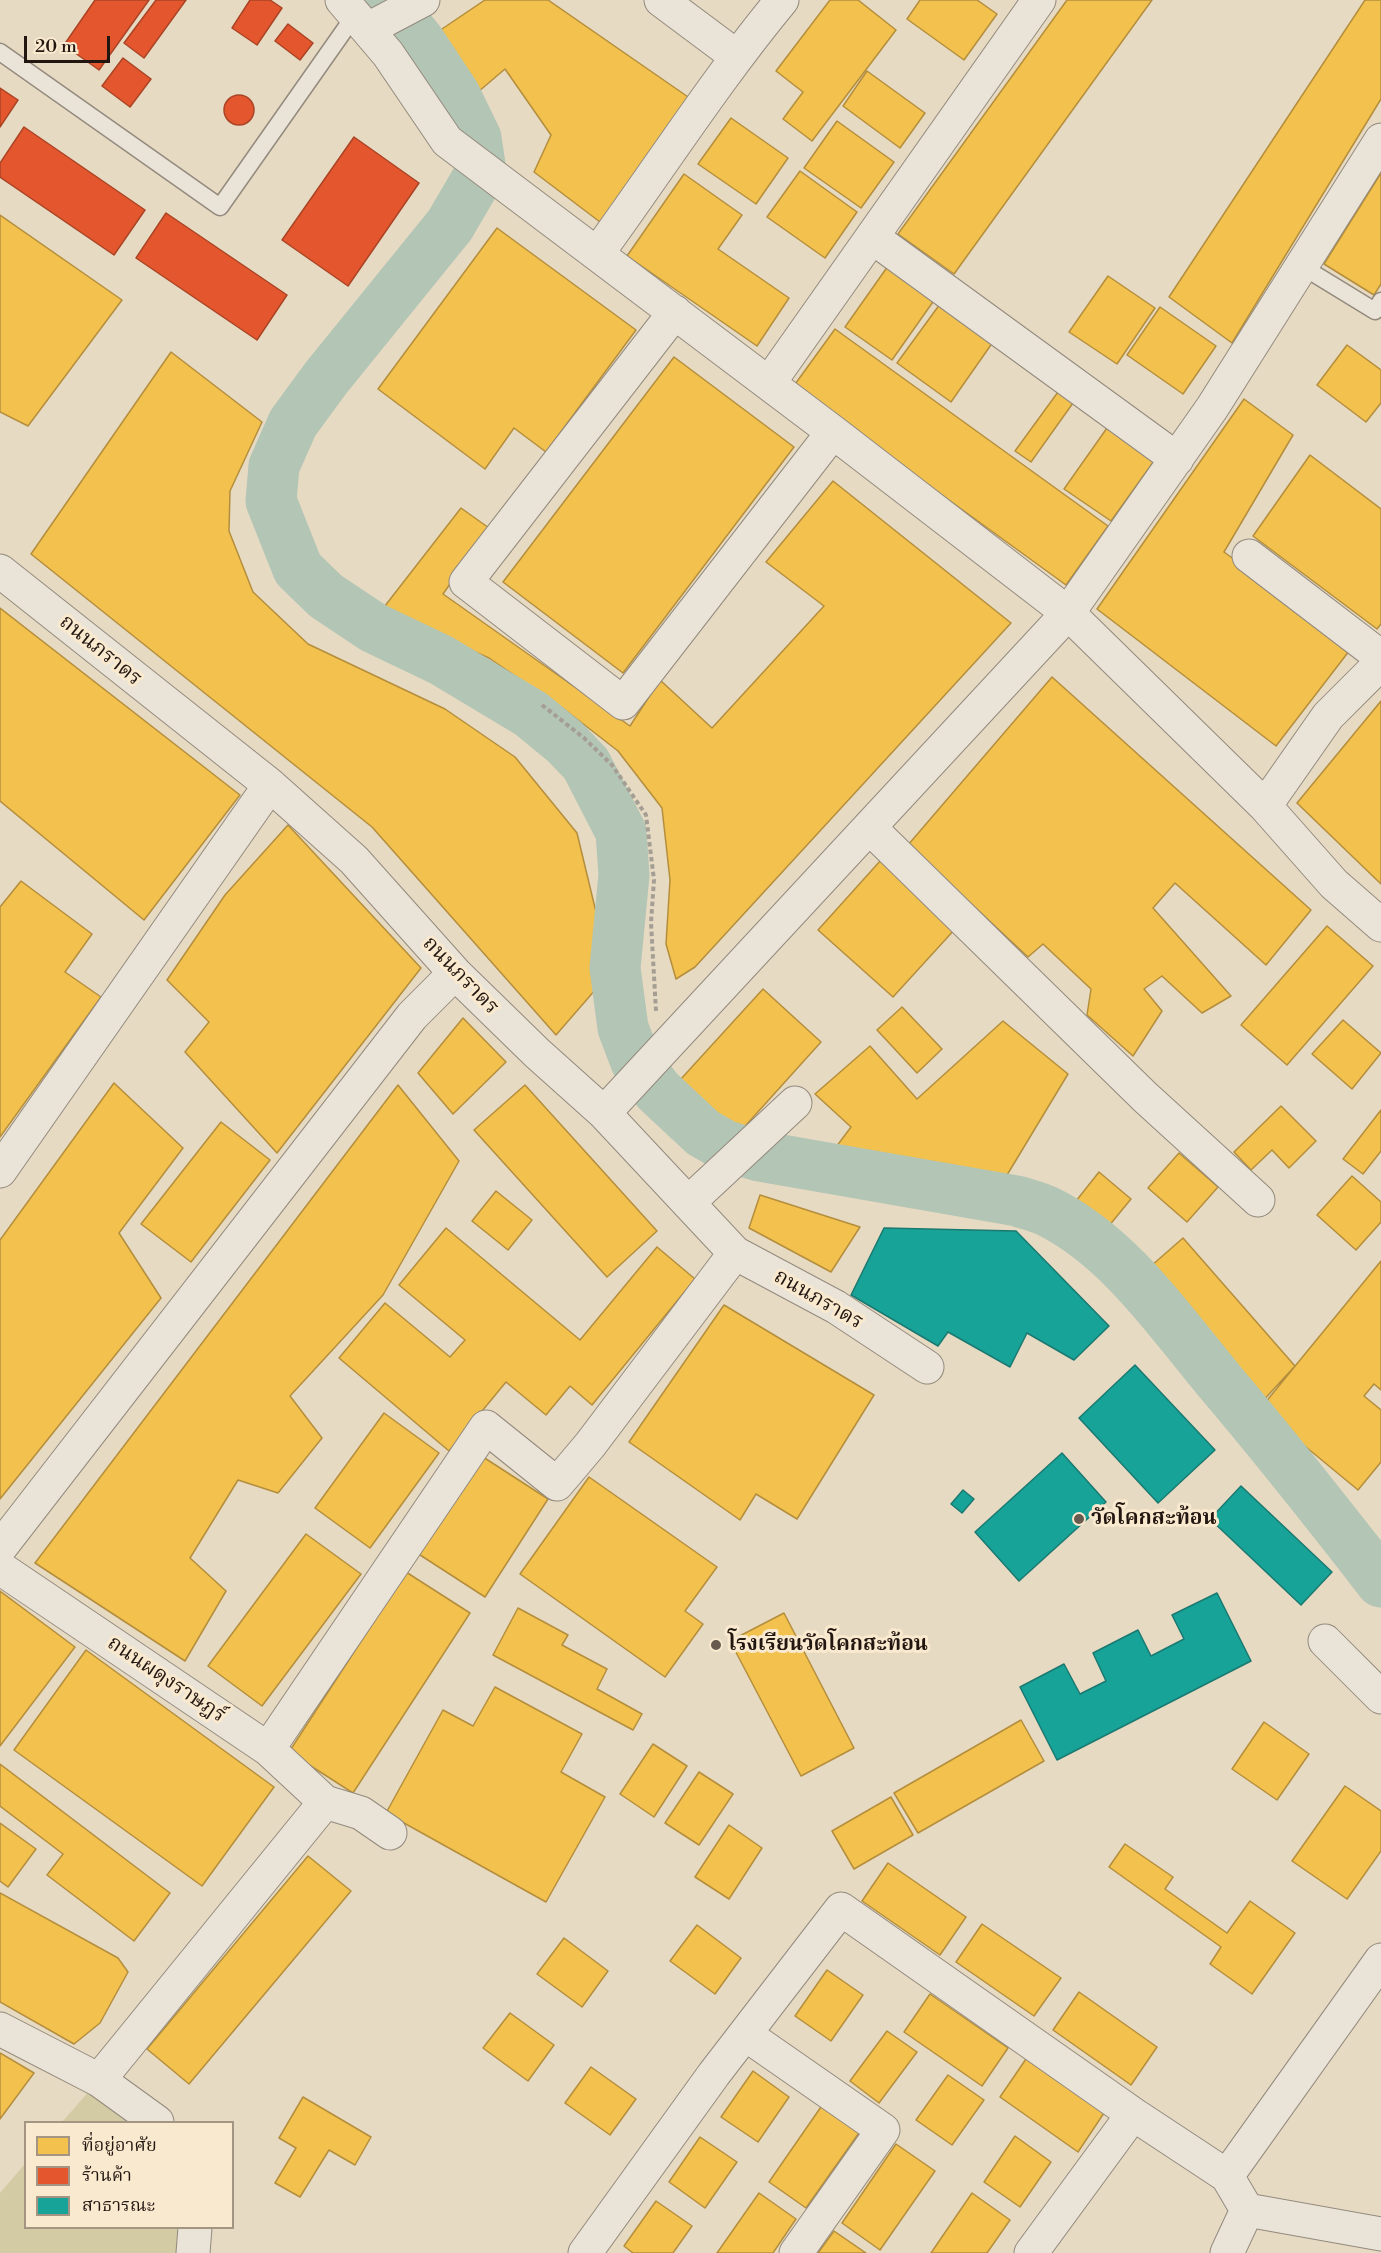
<!DOCTYPE html>
<html>
<head>
<meta charset="utf-8">
<style>
	body { margin:0 }
	#map { position:relative; width:1381px; height:2253px; overflow:hidden; background:#e7dac3; font-family:"Libre Bodoni","Noto Serif Thai",serif }
	canvas { display:block }
	.legend { position:absolute; left:24px; top:2121px; width:210px; height:108px; box-sizing:border-box; background:#f9e9ce; border:2px solid #a39582; margin:0; padding:8px 10px; list-style:none; font-size:18px; color:#221611 }
	.legend li { display:flex; align-items:center; gap:12px; height:30px }
	.legend b { width:30px; border:2px solid #a39582 }
	.scale { position:absolute; left:24px; top:36px; width:86px; height:27px; box-sizing:border-box; border:3px solid #221611; border-top:0; padding-left:8px; font-size:18px; line-height:21px; white-space:nowrap; color:#221611; -webkit-text-stroke:4px #f9e9ce; paint-order:stroke }
</style>
</head>
<body>
<div id="map">
<canvas width="1381" height="2253"></canvas>
<ul class="legend">
<li><b style="height:16px;background:#f2c14e"></b>ที่อยู่อาศัย</li>
<li><b style="height:16px;background:#e4572e"></b>ร้านค้า</li>
<li><b style="height:16px;background:#17a398"></b>สาธารณะ</li>
</ul>
<div class="scale">20 m</div>
</div>
<script>
const c = document.querySelector('canvas').getContext('2d');
c.lineJoin = 'round';
function fill(path, color) { c.fillStyle = color; c.fill(path, 'evenodd'); }
function stroke(path, color, width, dash) { c.strokeStyle = color; c.lineWidth = width; c.lineCap = dash ? 'butt' : 'round'; c.setLineDash(dash || []); c.stroke(path); }
function drawText(font, color, halo, rows, align = 'center') {
  c.font = font + ' "Libre Bodoni","Noto Serif Thai",serif'; c.lineWidth = 6; c.setLineDash([]); c.textBaseline = 'middle'; c.strokeStyle = halo; c.fillStyle = color; for (const [text, x, y, turn = 0] of rows) {
    c.save(); c.translate(x, y); c.rotate((+turn || 0) * Math.PI / 180); c.textAlign = isNaN(turn) ? turn : align; if (halo) c.strokeText(text, 0, 0); c.fillText(text, 0, 0); c.restore();
  }
}
fill(new Path2D(`
	M99 2080 157 2122H62Z
	M25 2164 26 2228H195L193 2253H0V2193Z`), '#d3cba3');
const homes = new Path2D(`
	M485 0H548L691 99 600 222 534 172 551 135 505 69 478 92 436 33Z
	M830 0H858L896 30 812 141 783 119 803 92 776 71Z
	M920 0H977L997 14 964 60 907 19Z
	M1067 0H1152L954 274 898 234Z
	M1365 0H1381V99L1232 343 1169 297Z
	M867 71 925 113 900 148 843 106Z
	M731 118 788 158 756 204 698 164Z
	M837 121 894 162 861 208 804 168Z
	M800 171 857 212 825 258 767 217Z
	M1381 173V284L1374 295 1324 264Z
	M684 174 742 215 718 249 789 298 757 346 627 256Z
	M0 215 122 300 28 426 0 412Z
	M497 228 636 330 546 452 514 428 485 469 378 389Z
	M888 266 935 299 892 360 845 327Z
	M1108 276 1155 308 1117 364 1069 332Z
	M940 304 993 342 951 402 897 363Z
	M1160 307 1216 346 1183 394 1127 355Z
	M835 329 1108 526 1066 585 793 387Z
	M1347 345 1381 370V403L1366 422 1317 385Z
	M171 352 262 422 230 491 229 531 253 592 308 644 445 709 515 757 577 833 596 912V989L556 1035 372 827 31 554Z
	M674 357 794 447 623 673 503 582Z
	M1058 392 1073 403 1031 462 1015 451Z
	M1244 399 1293 435 1224 552 1353 646 1276 746 1097 609Z
	M1107 428 1154 461 1111 521 1064 489Z
	M1310 455 1381 509V624L1377 629 1253 536Z
	M833 481 1011 623 695 967 676 979 666 944 670 880 662 808 618 751 564 709 489 658 381 611 461 508 489 528 443 594 630 726 660 680 712 728 824 606 766 562Z
	M0 608 240 795 144 920 0 801Z
	M1052 677 1311 910 1266 965 1175 883 1153 908 1231 996 1202 1013 1162 976 1144 989 1162 1011 1133 1056 1087 1015 1091 989 1043 944 1028 957 908 845Z
	M1381 701V884L1297 803Z
	M288 825 421 968 277 1153 185 1052 209 1022 167 980 225 895Z
	M881 860 956 928 893 997 818 930Z
	M21 881 92 934 65 972 101 997 0 1137V907Z
	M1327 926 1373 966 1287 1065 1241 1025Z
	M763 989 821 1042 738 1134 680 1080Z
	M902 1007 942 1049 917 1073 877 1030Z
	M463 1018 506 1062 453 1114 418 1073Z
	M1343 1020 1381 1053 1352 1089 1312 1054Z
	M1003 1021 1068 1074 1004 1180 833 1151 851 1127 815 1094 870 1046 917 1099Z
	M114 1083 183 1148 119 1233 161 1298 0 1499V1240Z
	M398 1085 459 1161 383 1295 290 1396 322 1438 278 1493 238 1480 190 1558 226 1591 185 1661 35 1563Z
	M525 1085 657 1231 607 1277 474 1130Z
	M1281 1106 1316 1141 1289 1168 1272 1150 1251 1170 1234 1152Z
	M1381 1110V1151L1363 1174 1343 1159Z
	M221 1122 270 1160 191 1262 141 1224Z
	M1179 1153 1218 1187 1187 1222 1148 1188Z
	M1099 1172 1131 1199 1108 1227 1076 1201Z
	M1352 1176 1381 1202V1222L1356 1250 1317 1215Z
	M496 1191 532 1220 508 1250 472 1221Z
	M760 1195 860 1227 831 1272 749 1228Z
	M446 1228 580 1340 657 1247 695 1279 592 1405 570 1386 546 1415 506 1382 449 1451 339 1358 385 1303 450 1357 465 1340 399 1285Z
	M1183 1238 1295 1366 1259 1405 1143 1273Z
	M1381 1261V1390L1374 1384 1364 1396 1381 1410V1462L1358 1490 1260 1409Z
	M724 1305 874 1395 797 1519 756 1494 740 1520 629 1442Z
	M384 1413 439 1453 370 1548 315 1508Z
	M480 1455 548 1499 485 1597 417 1553Z
	M589 1477 717 1567 685 1611 703 1624 665 1677 520 1574Z
	M306 1534 361 1574 262 1706 208 1666Z
	M406 1572 470 1613 353 1793 289 1752Z
	M0 1591 75 1647 0 1746Z
	M518 1608 568 1635 562 1645 607 1669 597 1689 642 1714 633 1730 493 1655Z
	M784 1613 854 1748 801 1776 730 1641Z
	M86 1650 274 1787 202 1886 14 1750Z
	M495 1687 582 1734 561 1772 605 1797 546 1902 386 1813 443 1710 473 1726Z
	M1021 1720 1044 1761 918 1833 894 1793Z
	M1264 1722 1309 1754 1277 1800 1232 1769Z
	M653 1744 687 1766 654 1817 620 1794Z
	M0 1764 170 1893 134 1941 47 1875 63 1854 0 1806Z
	M699 1772 733 1794 699 1845 665 1823Z
	M1345 1786 1381 1811V1851L1347 1899 1292 1861Z
	M891 1797 913 1835 854 1869 832 1831Z
	M0 1823 36 1849 8 1887 0 1881Z
	M729 1825 762 1848 729 1899 695 1877Z
	M1125 1844 1173 1877 1165 1889 1227 1933 1250 1901 1295 1933 1252 1994 1210 1964 1221 1947 1109 1867Z
	M308 1856 351 1891 189 2084 147 2049Z
	M888 1863 966 1917 940 1955 862 1901Z
	M0 1893 118 1958 128 1972 100 2023 74 2044 0 2002Z
	M982 1924 1061 1978 1034 2016 956 1962Z
	M697 1925 741 1958 715 1994 670 1961Z
	M564 1938 608 1971 582 2007 537 1974Z
	M827 1970 863 1995 831 2041 795 2016Z
	M1079 1992 1157 2047 1131 2085 1053 2030Z
	M930 1994 1008 2048 982 2086 904 2032Z
	M510 2013 554 2045 528 2081 483 2048Z
	M887 2031 917 2052 879 2103 850 2081Z
	M0 2053 34 2073 0 2119Z
	M1026 2059 1104 2113 1078 2152 1000 2097Z
	M591 2067 636 2099 610 2135 565 2103Z
	M753 2071 789 2097 758 2142 721 2117Z
	M948 2075 984 2100 952 2145 916 2120Z
	M303 2097 371 2137 355 2165 329 2150 300 2197 275 2183 296 2148 279 2138Z
	M823 2104 861 2130 806 2208 769 2182Z
	M1015 2136 1051 2162 1020 2207 984 2182Z
	M700 2137 737 2162 705 2208 669 2182Z
	M896 2144 935 2171 880 2250 842 2223Z
	M759 2193 796 2219 773 2253H717Z
	M972 2193 1010 2220 987 2253H931Z
	M656 2201 692 2226 673 2253H633L624 2246Z
	M834 2231 866 2253H818Z`);
fill(homes, '#f2c14e');
stroke(homes, '#b48e3c', 1.5);
const shops = new Path2D(`
	M95 0H149L99 70 64 45Z
	M156 0H186L144 58 124 43Z
	M250 0H270L282 8 257 45 232 28Z
	M288 24 313 43 300 60 275 41Z
	M123 58 151 79 130 107 102 86Z
	M0 88 18 100 0 127Z
	M224 110a15 15 0 1 1 30 0a15 15 0 1 1-30 0Z
	M24 127 145 210 114 255 0 177V163Z
	M354 137 419 183 348 286 282 240Z
	M166 213 287 295 257 340 136 258Z`);
fill(shops, '#e4572e');
stroke(shops, '#aa4425', 1.5);
const public = new Path2D(`
	M884 1228 1016 1231 1109 1326 1074 1360 1027 1333 1010 1367 948 1332 938 1346 851 1295Z
	M1135 1365 1215 1450 1158 1503 1079 1418Z
	M1062 1453 1106 1502 1019 1581 975 1532Z
	M1241 1486 1332 1572 1301 1605 1210 1519Z
	M963 1490 974 1499 962 1513 951 1504Z
	M1217 1593 1251 1661 1057 1760 1020 1687 1064 1664 1080 1694 1106 1681 1093 1653 1138 1630 1151 1656 1184 1639 1172 1615Z`);
fill(public, '#17a398');
stroke(public, '#1a7970', 1.5);
stroke(new Path2D(`
	M386 0 420 42 455 95 476 138 481 172 450 225 326 378 293 423 274 466 271 501 298 569 326 596 374 628 441 660 531 714 565 742 586 764 621 832 624 875 615 968 623 1028 636 1062 658 1091 703 1133 724 1145 759 1156 1017 1201C1026 1204 1038 1207 1047 1211 1120 1247 1170 1322 1221 1383 1276 1448 1329 1515 1381 1582`), '#b3c5b4', 51);
const service = new Path2D(`
	M0 52 220 207 355 15
	M1303 267 1375 311 1381 301`);
const minor = new Path2D(`
	M342 0 388 54 447 141 833 432 1068 613 1265 806 1334 884 1381 925
	M661 0 736 56
	M368 29 423 0
	M872 237 1177 459
	M597 254C659 169 715 81 782 0
	M675 312 466 582 623 703 833 432
	M769 383 1039 0
	M1249 556 1381 657
	M0 571 270 785 354 860 455 973 537 1053 604 1113 735 1253 836 1307 927 1367
	M1265 806 1328 716 1381 663
	M870 828 1145 1097 1258 1200
	M604 1113 1068 613 1212 408 1381 140
	M0 1171 270 785
	M689 1202 795 1103
	M0 1548 412 1016 455 973
	M0 1568 268 1749 325 1802 361 1813 390 1833
	M1325 1641 1381 1697
	M268 1749 486 1427 557 1484 590 1445 735 1253
	M745 2034 883 2130 796 2253
	M99 2080 325 1802
	M1227 2176 1381 1960
	M585 2253 714 2074 841 1909 1133 2114 1227 2176 1247 2210 1381 2234
	M1031 2253 1133 2114
	M1227 2253 1247 2210`);
const tertiary = new Path2D(`
	M0 2029 99 2080 157 2122
	M193 2253 195 2228`);
stroke(service, '#938a7d', 19);
stroke(minor, '#938a7d', 35);
stroke(tertiary, '#938a7d', 35);
stroke(new Path2D(`
	M542 705 584 738 612 765 646 815 654 880 651 923 656 1011`), '#a49e95', 4, [4.5, 3]);
stroke(service, '#eae3d8', 16);
stroke(minor, '#eae3d8', 33);
stroke(tertiary, '#eae3d8', 33);
for (const [x, y, r, color] of [
	[1079,1519,6,"#675b4f"],
	[716,1645,6,"#675b4f"]
]) { const dot = new Path2D(); dot.arc(x, y, r, 0, 2 * Math.PI); c.fillStyle = color; c.fill(dot); stroke(dot, '#f9e9ce', 2); }
drawText('21px', '#221611', '#f9e9ce', [
	["ถนนภราดร",100,651,39],
	["ถนนภราดร",460,976,46],
	["ถนนภราดร",818,1300,30],
	["ถนนผดุงราษฎร์",166,1680,34]
]);
drawText('bold 21px', '#221611', '#f9e9ce', [
	["วัดโคกสะท้อน",1091,1519],
	["โรงเรียนวัดโคกสะท้อน",728,1645]
], 'left');
</script>
</body>
</html>
